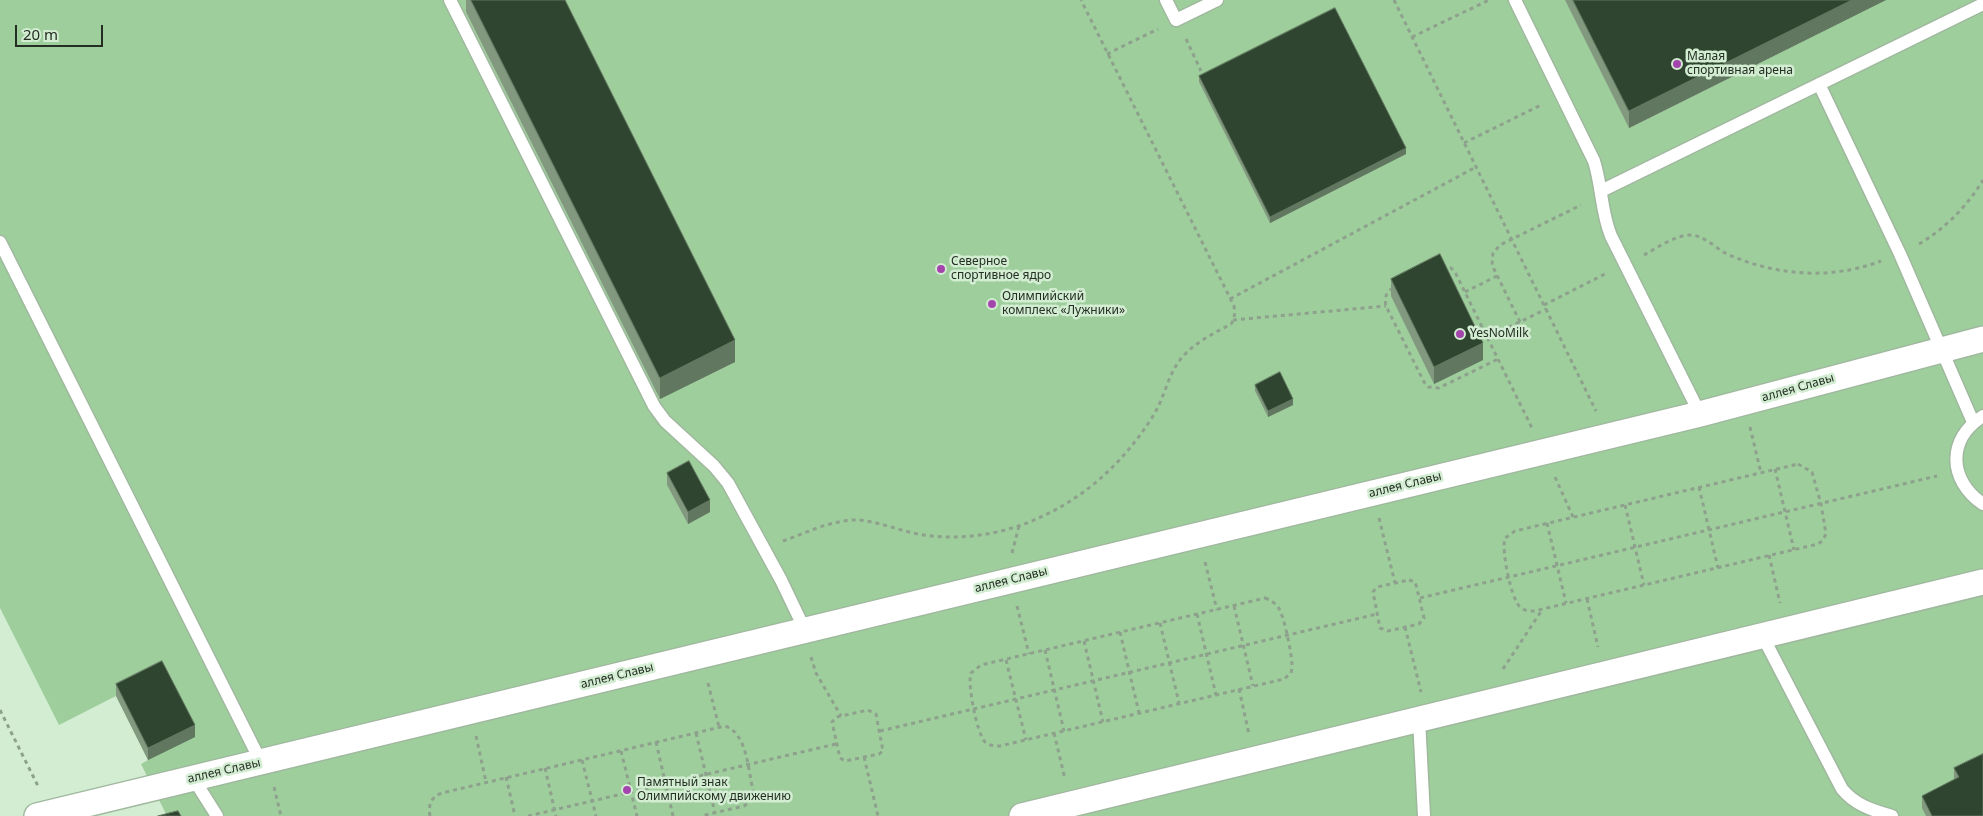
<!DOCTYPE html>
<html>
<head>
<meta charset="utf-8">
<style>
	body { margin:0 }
	#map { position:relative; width:1983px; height:816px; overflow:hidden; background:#d3edd2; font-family:"Noto Sans",sans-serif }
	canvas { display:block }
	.scale { position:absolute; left:15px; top:25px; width:88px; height:22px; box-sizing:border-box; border:2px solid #242e23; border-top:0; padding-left:6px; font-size:15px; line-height:18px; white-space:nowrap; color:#242e23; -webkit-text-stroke:4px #d3edd2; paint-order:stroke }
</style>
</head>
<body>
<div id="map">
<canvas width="1983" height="816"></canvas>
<div class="scale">20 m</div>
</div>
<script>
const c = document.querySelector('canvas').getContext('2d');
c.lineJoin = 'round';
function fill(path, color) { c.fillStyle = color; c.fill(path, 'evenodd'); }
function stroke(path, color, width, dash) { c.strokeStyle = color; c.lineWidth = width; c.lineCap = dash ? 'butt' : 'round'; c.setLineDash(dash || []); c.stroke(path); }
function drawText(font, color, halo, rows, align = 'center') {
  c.font = font + ' "Noto Sans",sans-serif'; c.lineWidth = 5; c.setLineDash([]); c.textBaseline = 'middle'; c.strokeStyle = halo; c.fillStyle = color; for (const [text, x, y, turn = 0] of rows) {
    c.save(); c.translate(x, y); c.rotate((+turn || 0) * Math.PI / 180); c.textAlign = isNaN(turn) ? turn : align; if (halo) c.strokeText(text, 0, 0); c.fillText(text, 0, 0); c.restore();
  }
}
fill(new Path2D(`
	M0 0H1983V816H167L141 764 148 760 116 696 59 725 0 608Z`), '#9fce9d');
const lane = new Path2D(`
	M450 0 654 406 665 421 714 466 728 483 781 580 805 630
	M1166 0 1176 20 1217 0
	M1515 0 1594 161C1602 186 1601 212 1611 236L1700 414
	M1819 84 1900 254 1973 422
	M1601 191 1983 4
	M0 242 261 762
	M1983 416C1947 439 1948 480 1983 504
	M1762 635 1842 789C1855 805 1872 810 1892 816
	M1419 719 1424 816
	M193 778 217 816`);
const street = new Path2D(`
	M37 816 1700 414 1983 339
	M1022 816 1983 582`);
stroke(lane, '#9fb89e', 15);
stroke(street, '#9fb89e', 28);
stroke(new Path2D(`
	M1394 0 1596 411
	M1412 37 1489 0
	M1186 39 1201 71
	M1107 54 1158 29
	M1464 143 1543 104
	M1919 244C1945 229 1968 205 1983 180
	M1644 255C1657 248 1675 235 1690 235 1704 235 1715 248 1727 254 1777 276 1830 280 1881 261
	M1442 266 1451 268 1455 272 1532 428
	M1393 288C1386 292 1384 298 1386 306L1424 382 1428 387 1439 388 1498 359
	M1465 292 1497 276
	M1230 299 1476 167
	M1544 305 1607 273
	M1233 320 1386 306
	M1520 322 1492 265 1493 253 1500 245 1581 205
	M1487 338 1546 309
	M1750 427 1761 473
	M1798 464 1812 472 1821 504 1826 534 1822 541 1818 544 1534 611C1529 611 1524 611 1520 607 1511 599 1501 549 1505 538L1515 531Z
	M1775 469 1794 550
	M1555 477 1573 517
	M1699 487 1718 568
	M1625 505 1644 585
	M1379 518 1395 583
	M1547 523 1566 603
	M783 541C806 533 833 519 859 520 879 522 898 530 918 534 959 542 1006 534 1043 516 1090 494 1126 459 1153 416 1162 402 1166 385 1173 371 1185 347 1209 336 1231 324 1235 318 1235 313 1234 306L1081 0
	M1012 553 1019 526
	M1769 555 1780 603
	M1205 562 1217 610
	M1409 580 1415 582 1416 585 1424 618 1419 624 1388 631 1380 628 1373 592 1377 587Z
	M1265 598C1270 600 1274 602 1278 607 1284 614 1293 659 1292 668L1291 673 1284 679 1000 746C995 746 990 746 985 742 977 734 967 683 971 673L981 665Z
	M1420 598 1937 476
	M1587 599 1598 647
	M1017 606 1029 654
	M1234 606 1253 686
	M1197 614 1216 695
	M1160 623 1179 703
	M1405 627 1421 692
	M1120 632 1139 713
	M1084 641 1103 722
	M1045 650 1064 731
	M811 657 816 673 841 716
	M1006 660 1026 740
	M1503 669 1542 610
	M708 683 719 727
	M1239 689 1249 734
	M0 710 39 788
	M868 710 876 714 883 751 879 754 845 761 840 758 832 722 837 717Z
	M880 731 1377 614
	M696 733 715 813
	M1054 733 1065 779
	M476 736 486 782
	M656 742 673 816
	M621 751 637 816
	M864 757 878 816
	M582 760 596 816
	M545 768 556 816
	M506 777 515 816
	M274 787 281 816
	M430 816C428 805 431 797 442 793L725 726C747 733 748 770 753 790 752 798 750 802 744 806L701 816
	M528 816 836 744`), '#8da18c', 3, [4, 4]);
stroke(lane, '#fff', 12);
stroke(street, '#fff', 25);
fill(new Path2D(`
	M466 0H565L735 362 660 399 466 12Z
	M1565 0H1886L1629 128Z
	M1199 76 1406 154 1270 223 1199 82Z
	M1391 279 1483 360 1434 384 1391 296Z
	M1255 385 1293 405 1268 417 1255 391Z
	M667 473 710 512 688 524 667 485Z
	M116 684 195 737 148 760 116 696Z
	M1954 768 1983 816H1926L1922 808V796L1954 779Z`), '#829980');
fill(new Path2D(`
	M1852 0H1886L1629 128V111Z
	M1406 148V154L1270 223V217Z
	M735 340V362L660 399V378Z
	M1483 343V360L1434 384V367Z
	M1293 399V405L1268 417V411Z
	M710 500V512L688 524V512Z
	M195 725V737L148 760V748Z`), '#617760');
const building = new Path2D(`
	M471 0H565L735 340 660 378Z
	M1573 0H1852L1629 111Z
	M1335 8 1406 148 1270 217 1199 76Z
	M1440 254 1483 343 1434 367 1391 279Z
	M1280 372 1293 399 1268 411 1255 385Z
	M689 461 710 500 688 512 667 473Z
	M162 661 195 725 148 748 116 684Z
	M1983 754V816H1932L1922 796 1959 777 1954 768Z
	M178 811 181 816H158Z`);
fill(building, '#30452f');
stroke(building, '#617760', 1);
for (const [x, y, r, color] of [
	[1677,64,5,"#a445ae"],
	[941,269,5,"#a445ae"],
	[992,304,5,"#a445ae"],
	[1460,334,5,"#a445ae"],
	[627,790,5,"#a445ae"]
]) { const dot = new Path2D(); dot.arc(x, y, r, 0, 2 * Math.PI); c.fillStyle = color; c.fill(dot); stroke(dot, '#d3edd2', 2); }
drawText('12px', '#242e23', '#d3edd2', [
	["Малая",1687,57],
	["спортивная арена",1687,71],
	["Северное",951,262],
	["спортивное ядро",951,276],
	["Олимпийский",1002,297],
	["комплекс «Лужники»",1002,311],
	["YesNoMilk",1470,334],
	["Памятный знак",637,783],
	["Олимпийскому движению",637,797]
], 'left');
drawText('12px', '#242e23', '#d3edd2', [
	["аллея Славы",1798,388,-16],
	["аллея Славы",1405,485,-14],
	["аллея Славы",1011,580,-14],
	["аллея Славы",617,676,-14],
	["аллея Славы",224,771,-13]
]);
</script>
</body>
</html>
